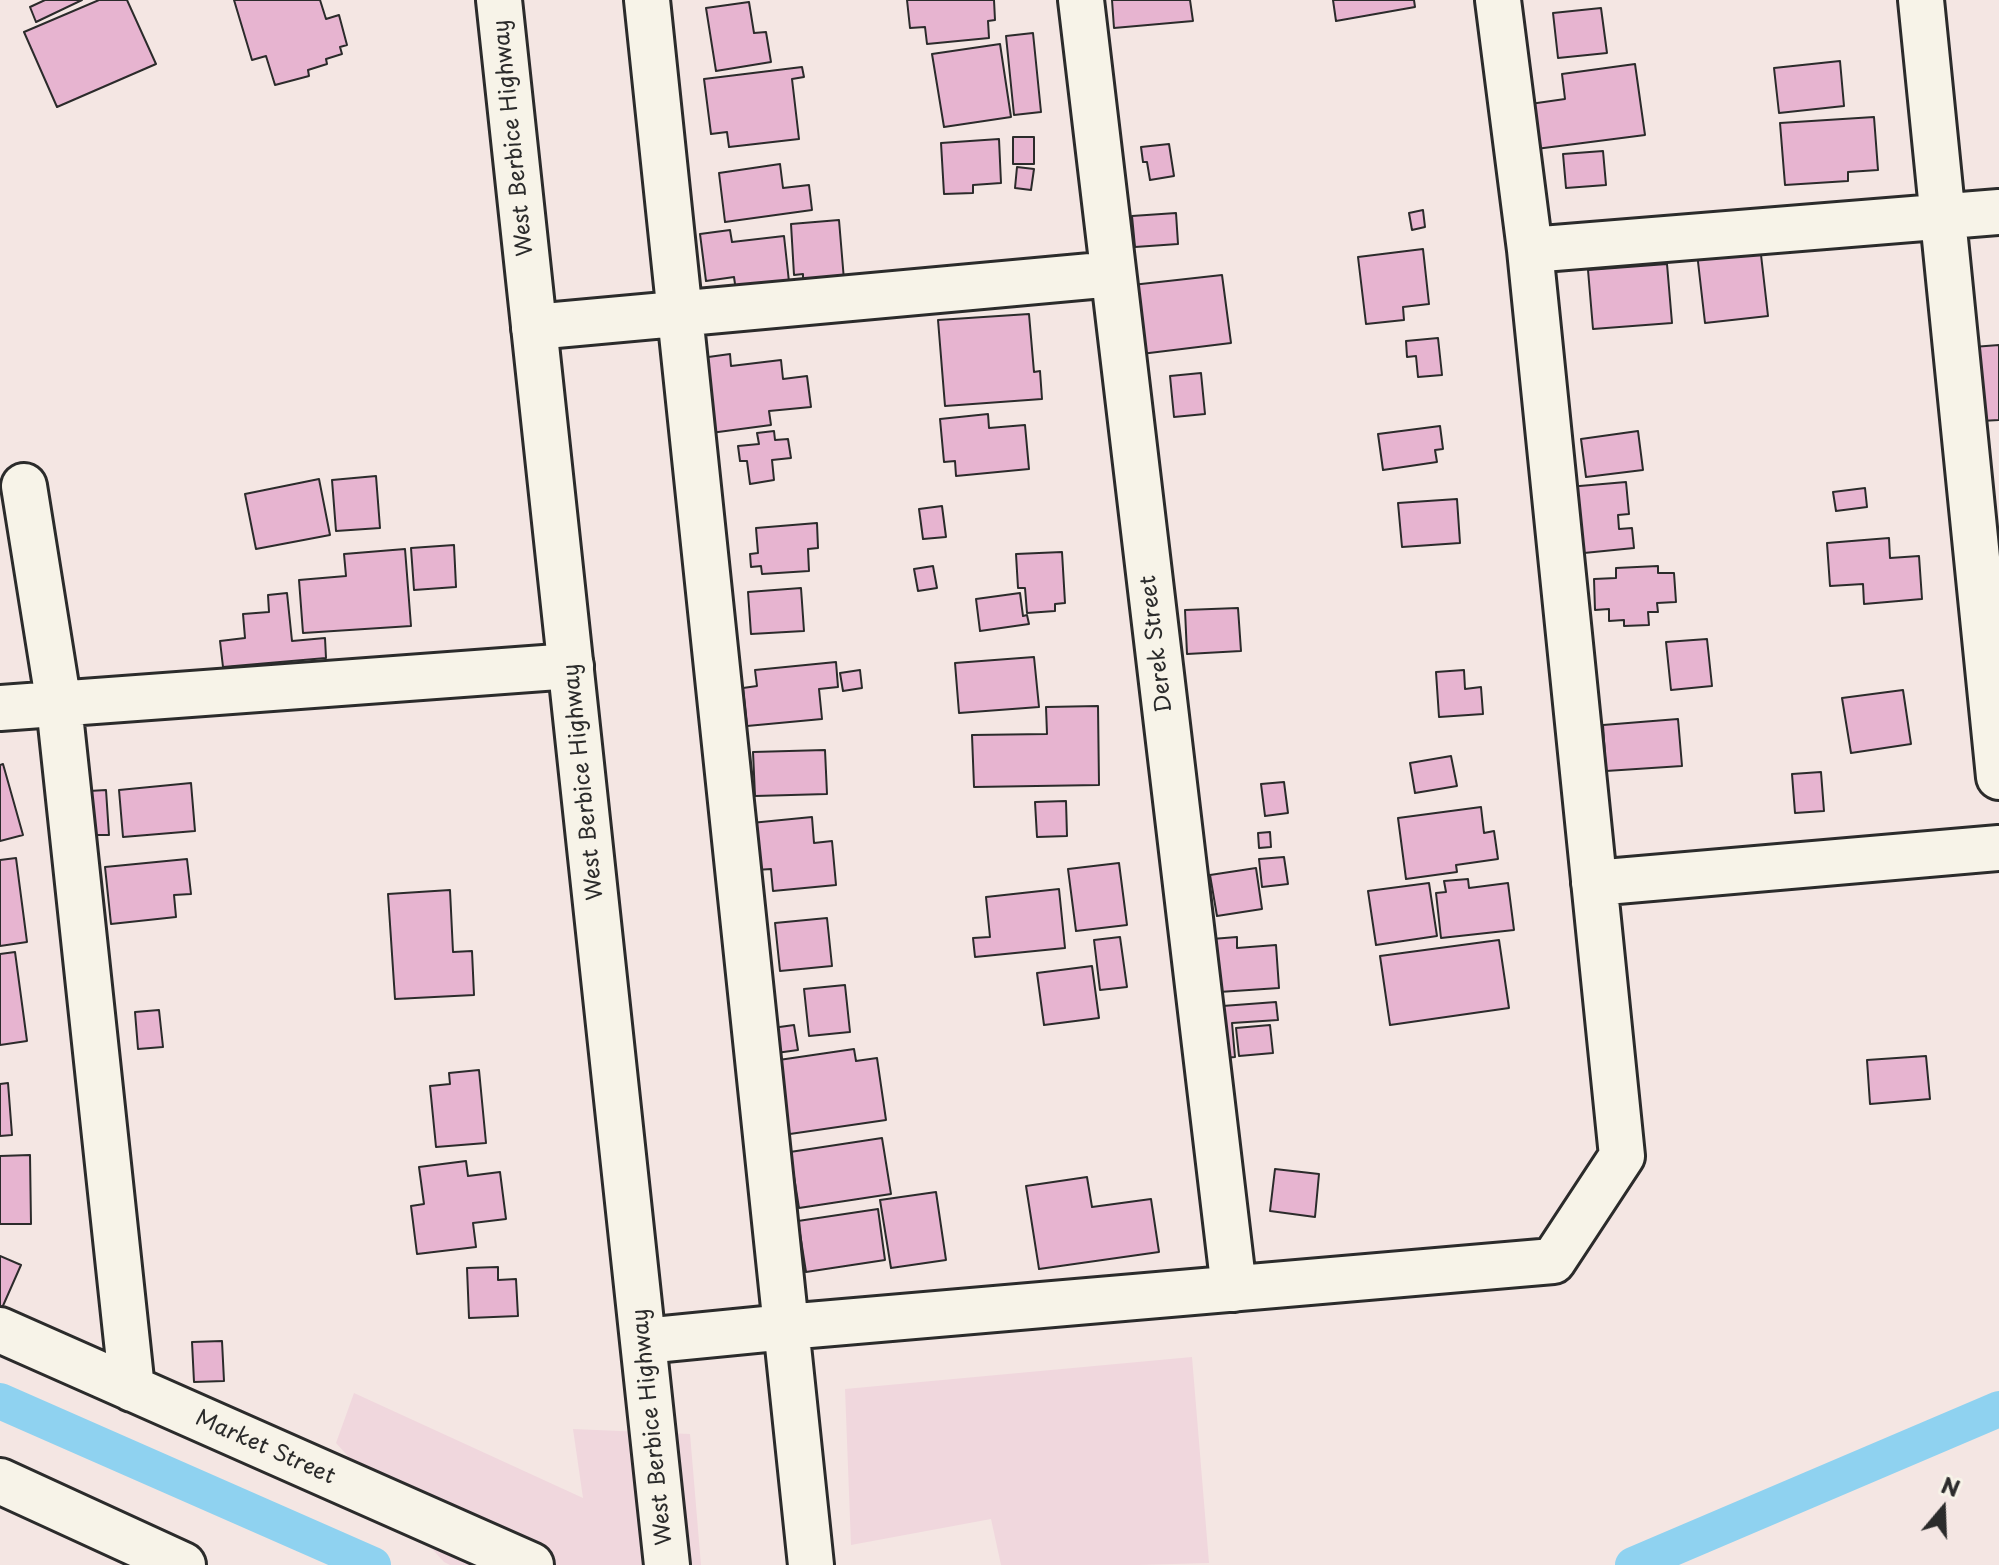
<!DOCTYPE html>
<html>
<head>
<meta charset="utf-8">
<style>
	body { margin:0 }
	#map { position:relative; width:1999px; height:1565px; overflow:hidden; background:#f4e6e3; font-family:"Playpen Sans",sans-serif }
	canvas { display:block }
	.north { position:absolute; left:1903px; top:1469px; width:80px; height:80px; -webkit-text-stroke:6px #f7f3e8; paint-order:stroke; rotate:19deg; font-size:22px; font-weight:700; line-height:32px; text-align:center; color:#2b2b2b }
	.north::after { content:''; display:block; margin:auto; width:28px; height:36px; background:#2b2b2b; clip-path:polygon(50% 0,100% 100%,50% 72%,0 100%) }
</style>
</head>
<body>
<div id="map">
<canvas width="1999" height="1565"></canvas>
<div class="north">N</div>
</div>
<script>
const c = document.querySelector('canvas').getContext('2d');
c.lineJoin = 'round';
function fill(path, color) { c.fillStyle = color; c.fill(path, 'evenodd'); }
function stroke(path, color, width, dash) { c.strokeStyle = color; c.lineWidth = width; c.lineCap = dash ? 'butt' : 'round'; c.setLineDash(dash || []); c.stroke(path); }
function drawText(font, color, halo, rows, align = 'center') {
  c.font = font + ' "Playpen Sans",sans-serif'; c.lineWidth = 6; c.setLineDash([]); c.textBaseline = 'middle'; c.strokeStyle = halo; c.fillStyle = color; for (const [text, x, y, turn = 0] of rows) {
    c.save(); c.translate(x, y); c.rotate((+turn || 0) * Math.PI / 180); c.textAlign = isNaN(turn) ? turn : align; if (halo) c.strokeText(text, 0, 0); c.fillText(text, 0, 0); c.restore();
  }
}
fill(new Path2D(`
	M1192 1357 1209 1563 1138 1565H1001L991 1519 851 1545 845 1389Z
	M354 1393 583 1498 573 1429 690 1434 701 1565H450L444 1562 336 1443Z`), '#f0d7dd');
stroke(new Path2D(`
	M0 1401 373 1565
	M1633 1565 1999 1409`), '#8fd2f0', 36);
const building = new Path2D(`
	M45 0H82L36 22 30 7Z
	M99 0H127L156 64 57 107 24 32Z
	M234 0H320L326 19 339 15 347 45 340 47 342 54 326 59 327 64 308 70 309 76 275 85 266 56 252 60Z
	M907 0H994L995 20 988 21 989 38 927 44 925 27 910 28Z
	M1112 0H1190L1193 21 1114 28Z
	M1333 0H1414L1415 7 1336 21Z
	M749 2 754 33 766 32 771 62 716 71 706 8Z
	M1601 8 1607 53 1558 58 1553 13Z
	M1033 33 1041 112 1014 115 1006 36Z
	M1000 44 1011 117 944 127 932 54Z
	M1840 61 1844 106 1779 113 1774 68Z
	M1635 64 1645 135 1536 149 1530 104 1565 99 1562 74Z
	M802 67 804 77 792 79 799 139 729 147 727 132 711 134 704 79Z
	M1874 117 1878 170 1848 172V181L1785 185 1780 123Z
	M1013 137H1034V164H1013Z
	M999 139 1001 183 973 185V193L944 194 941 143Z
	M1169 144 1174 176 1150 180 1147 162H1143L1141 147Z
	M1603 151 1606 185 1566 188 1563 154Z
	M780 164 783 188 809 185 812 210 725 222 719 173Z
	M1017 167 1034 169 1031 190 1015 188Z
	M1423 210 1425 227 1412 230 1409 213Z
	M1176 213 1178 244 1135 247 1132 216Z
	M839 220 845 292 803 283V274L794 275 791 224Z
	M730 230 732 242 784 236 790 291 737 298 734 277 706 281 700 234Z
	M1760 246 1768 316 1705 323 1697 253Z
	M1423 249 1429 304 1403 307 1404 320 1366 324 1358 257Z
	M1667 264 1672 323 1593 329 1588 270Z
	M1222 275 1231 343 1141 354 1132 285Z
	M1029 314 1034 372 1040 371 1042 399 945 406 938 320Z
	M1438 338 1442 375 1418 377 1416 356 1407 357 1406 341Z
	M1999 345V420L1981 421 1973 347Z
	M730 354 731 366 781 360 783 379 807 376 811 407 769 411 771 425 703 434 694 359Z
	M1201 373 1205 414 1174 417 1170 376Z
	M988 414 989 428 1025 425 1029 469 956 476 955 461 944 462 940 419Z
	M1440 426 1443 449 1435 450 1437 462 1383 470 1378 434Z
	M774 431 775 440 788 439 791 458 772 460 774 480 750 484 747 461H740L738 446 759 444 757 433Z
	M1638 431 1643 470 1586 477 1581 439Z
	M376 476 380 528 336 531 332 480Z
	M319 479 330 535 256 549 245 494Z
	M1626 482 1629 514 1618 515 1619 529 1632 528 1634 548 1574 554 1568 487Z
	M1865 488 1867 507 1836 511 1833 492Z
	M1457 499 1460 543 1402 547 1398 503Z
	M942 506 946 537 923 539 919 509Z
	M817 523 818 548 808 549 809 571 762 574 761 566 751 567 750 554 758 553 756 528Z
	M1889 538 1890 558 1919 556 1922 599 1864 604 1863 584 1830 586 1827 543Z
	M454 545 456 587 414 590 411 548Z
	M405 549 411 626 303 633 299 580 346 576 344 554Z
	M1062 552 1065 603 1055 604V611L1027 613 1025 588H1018L1016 554Z
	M933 566 937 588 918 591 914 569Z
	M1658 566V573H1674L1676 602 1657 603 1658 612H1648L1649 625 1624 626V620L1609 621V609L1595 610 1594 579 1616 578V568Z
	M801 588 804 631 751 634 748 592Z
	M287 593 292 641 325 638 326 658 223 667 220 641 245 638 243 614 269 612 268 595Z
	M1020 593 1023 616 1027 615 1029 624 980 631 976 599Z
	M1238 608 1241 651 1187 654 1185 610Z
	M1707 639 1712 686 1671 690 1666 642Z
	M1034 657 1039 707 959 713 955 663Z
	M836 662 838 687 819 689 822 719 747 726 743 688 757 686 755 670Z
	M860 670 862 688 843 691 840 673Z
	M1464 670 1465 689 1481 687 1483 714 1439 717 1436 672Z
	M1903 690 1911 744 1851 753 1842 698Z
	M1098 706 1099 785 974 787 972 735 1047 734 1046 707Z
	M1678 719 1682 766 1606 771 1603 725Z
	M825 750 827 794 755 796 753 752Z
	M1451 756 1457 786 1415 793 1410 763Z
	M3 764 23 835 0 841V765Z
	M1821 772 1824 811 1795 813 1792 774Z
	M1284 782 1288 813 1265 816 1261 784Z
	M191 783 195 831 123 837 119 790Z
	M106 790 109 835H91L89 791Z
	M1066 801 1067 836 1037 837 1035 802Z
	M1481 807 1484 833 1494 831 1498 859 1456 865 1457 872 1406 879 1398 818Z
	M812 817 814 843 832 841 836 885 773 891 771 869 756 870 751 823Z
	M1270 832 1271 847 1259 848 1258 833Z
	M1284 857 1288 884 1262 887 1259 859Z
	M16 858 27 942 0 946V860Z
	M187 859 191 894 174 895 176 917 111 924 105 867Z
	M1119 863 1127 925 1076 931 1068 869Z
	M1256 868 1262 909 1217 916 1210 875Z
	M1468 879 1469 888 1508 883 1514 930 1441 938 1436 893 1446 892 1444 881Z
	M1429 883 1437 936 1376 945 1368 891Z
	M1059 889 1065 948 975 957 973 938 990 937 986 897Z
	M450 890 453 952 472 951 474 995 395 999 388 894Z
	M827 918 832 966 780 971 775 923Z
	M1120 937 1127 987 1100 990 1094 940Z
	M1237 937V948L1276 945 1279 988 1204 993 1199 940Z
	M1499 940 1509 1008 1390 1025 1380 956Z
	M15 952 27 1041 0 1045V954Z
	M1092 966 1099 1018 1044 1025 1037 973Z
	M845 985 850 1032 809 1036 804 989Z
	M1276 1002 1278 1020 1232 1023 1235 1057 1213 1059 1209 1007Z
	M159 1010 163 1047 138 1049 135 1012Z
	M794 1025 798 1050 769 1054 765 1029Z
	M1270 1025 1273 1053 1239 1056 1236 1028Z
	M854 1049 856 1061 877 1058 886 1120 783 1135 772 1061Z
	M1926 1056 1930 1099 1870 1104 1867 1060Z
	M479 1070 486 1143 436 1147 430 1086 450 1084 449 1073Z
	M8 1083 12 1135 0 1136V1084Z
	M882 1138 891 1194 799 1208 790 1152Z
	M30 1155 31 1224H0V1156Z
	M466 1161 468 1176 500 1172 506 1219 473 1223 476 1247 417 1254 411 1206 424 1204 419 1167Z
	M1275 1169 1319 1174 1315 1217 1270 1211Z
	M1087 1177 1092 1207 1151 1199 1159 1252 1039 1269 1026 1186Z
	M936 1192 946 1260 891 1268 880 1200Z
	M878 1209 885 1260 806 1272 798 1221Z
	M0 1256 21 1265 2 1308 0 1307Z
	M498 1267V1280L516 1279 518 1316 469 1318 467 1268Z
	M222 1341 224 1381 194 1382 192 1342Z`);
fill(building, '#e7b4d0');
stroke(building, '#2b2b2b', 2);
const minor = new Path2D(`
	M647 0 811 1565
	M1081 0 1234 1289
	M1921 0 1999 777
	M1530 250 1999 212
	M534 327 1113 274
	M24 486 59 705 132 1389
	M0 708 571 666
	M1594 883 1999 848
	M0 1330 531 1565
	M644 1341 786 1327 1553 1261 1622 1156 1530 250 1498 0
	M0 1481 183 1565`);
const major = new Path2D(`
	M499 0 667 1565`);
stroke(minor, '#2b2b2b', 50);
stroke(major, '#2b2b2b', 50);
stroke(minor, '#f7f3e8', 44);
stroke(major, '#f7f3e8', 44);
drawText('22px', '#2b2b2b', '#f7f3e8', [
	["West Berbice Highway",514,138,-96],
	["Derek Street",1157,644,-97],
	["West Berbice Highway",584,782,-96],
	["West Berbice Highway",653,1427,-96],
	["Market Street",265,1448,24]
]);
</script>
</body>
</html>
